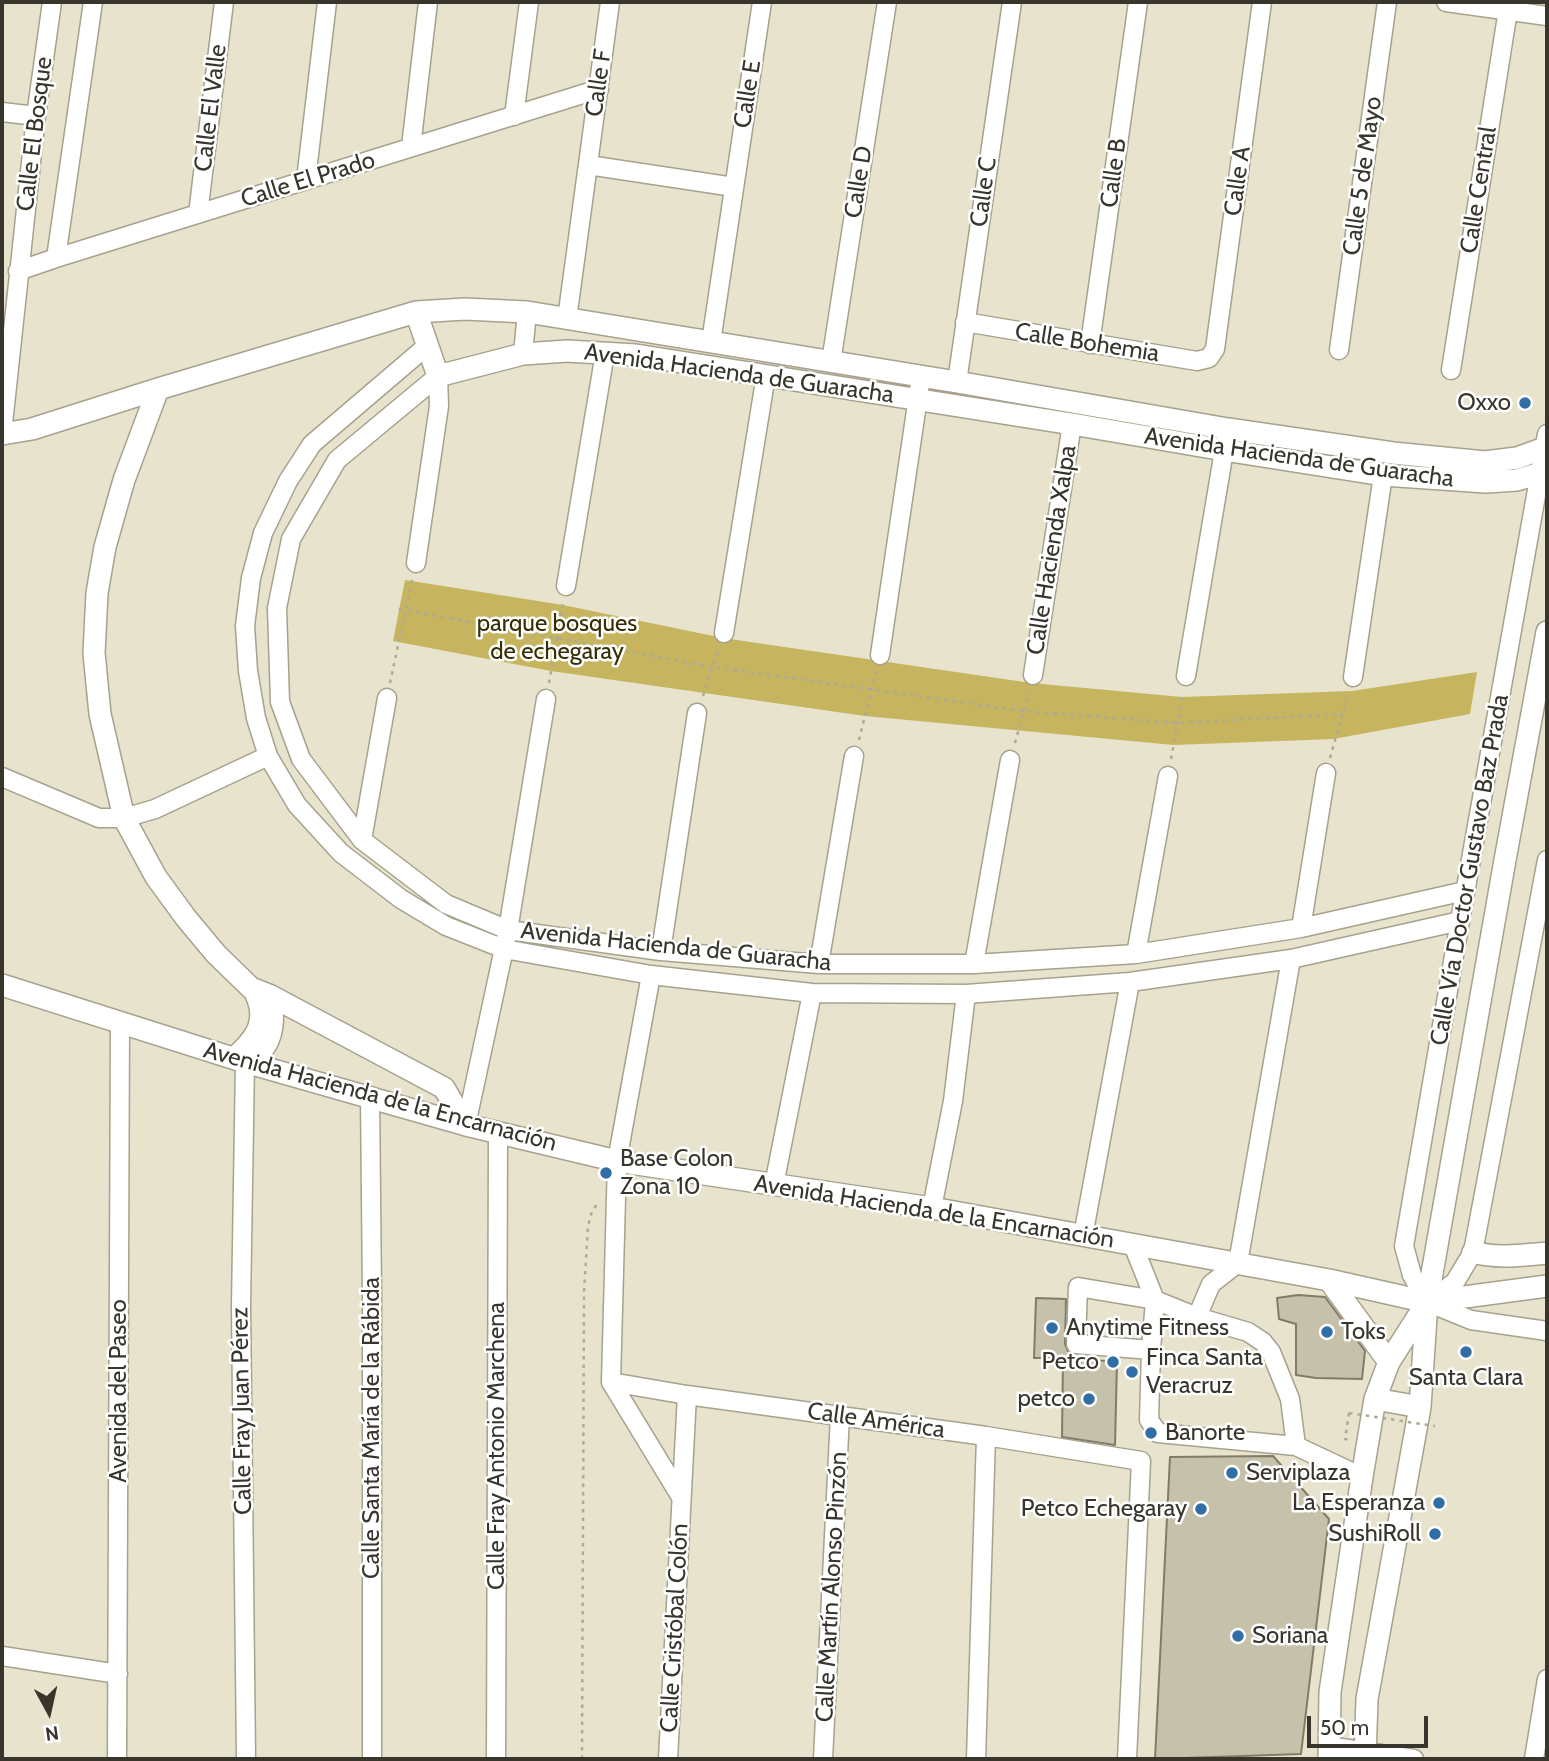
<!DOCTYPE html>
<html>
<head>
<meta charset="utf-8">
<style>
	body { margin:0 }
	#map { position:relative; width:1549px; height:1761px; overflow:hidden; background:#e7e3cc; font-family:Cabin,sans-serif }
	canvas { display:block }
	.frame { position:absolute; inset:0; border:4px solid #37352c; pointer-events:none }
	.north { position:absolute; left:14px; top:1677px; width:70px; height:70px; -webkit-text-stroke:5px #fff; paint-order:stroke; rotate:172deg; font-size:19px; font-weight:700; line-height:28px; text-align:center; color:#37352c }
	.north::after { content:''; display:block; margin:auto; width:24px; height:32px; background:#37352c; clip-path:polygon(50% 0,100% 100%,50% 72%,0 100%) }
	.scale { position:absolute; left:1307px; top:1716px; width:121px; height:32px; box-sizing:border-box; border:4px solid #37352c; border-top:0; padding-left:9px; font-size:21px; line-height:24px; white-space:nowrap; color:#37352c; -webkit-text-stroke:5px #fff; paint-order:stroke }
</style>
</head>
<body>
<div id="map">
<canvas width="1549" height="1761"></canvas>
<div class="frame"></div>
<div class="north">N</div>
<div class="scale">50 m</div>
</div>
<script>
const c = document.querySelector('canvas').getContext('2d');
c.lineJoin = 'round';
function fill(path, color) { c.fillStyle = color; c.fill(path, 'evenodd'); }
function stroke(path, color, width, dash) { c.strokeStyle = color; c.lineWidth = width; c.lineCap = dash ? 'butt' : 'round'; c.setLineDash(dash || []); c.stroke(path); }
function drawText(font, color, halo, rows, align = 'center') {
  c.font = font + ' Cabin,sans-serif'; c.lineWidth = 5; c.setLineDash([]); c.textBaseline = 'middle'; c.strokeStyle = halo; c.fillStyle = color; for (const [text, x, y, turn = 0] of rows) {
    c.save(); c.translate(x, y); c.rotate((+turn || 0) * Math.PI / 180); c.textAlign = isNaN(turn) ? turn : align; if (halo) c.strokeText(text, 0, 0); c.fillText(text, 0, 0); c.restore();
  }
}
fill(new Path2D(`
	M405 580 563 605 723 638 1031 683 1182 697 1352 691 1477 672 1470 714 1333 739 1174 745 865 716 551 671 393 641Z`), '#c6b55e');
const building = new Path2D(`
	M1298 1295 1325 1297 1365 1351 1362 1379 1316 1378 1296 1375V1324L1279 1319 1277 1298Z
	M1036 1298 1066 1299 1065 1344 1068 1351V1358H1034Z
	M1063 1360 1117 1361 1115 1445 1062 1437Z
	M1273 1456 1329 1519 1301 1754 1155 1759 1170 1457Z`);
fill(building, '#c5c1ab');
stroke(building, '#807c67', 2);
const minor = new Path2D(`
	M1446 2 1547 16
	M2 112 36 116
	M514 116 529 2
	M411 147 428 2
	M588 165 734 187
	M306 180 327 2
	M198 214 224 2
	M56 258 93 2
	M18 271 56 258 599 89
	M567 319 610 2
	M965 322 1197 361 1209 358 1215 349 1262 2
	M711 342 762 2
	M1090 344 1138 2
	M428 345 312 444 288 481 263 533 251 578 245 626 248 671 256 718 268 756 297 805 341 853 401 899 446 926 504 949 651 975 812 993 966 994 1130 982 1291 959 1460 921
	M1339 350 1387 2
	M523 354 527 312
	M831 362 887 2
	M1451 370 1508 10
	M438 376 337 460 291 539 277 608 280 702 301 759 362 840 446 904 508 930 661 951 819 964H974L1136 954 1301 928 1465 891
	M957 382 1012 2
	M2 433 36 116 52 2
	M416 563 439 406 438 376
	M566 586 605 353
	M724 633 766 375
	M880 655 921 377
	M1033 675 1072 424
	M1186 676 1226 439
	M1353 677 1383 475
	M2 777 99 818H124L155 809 268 756
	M362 840 387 698
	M1301 928 1326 773
	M661 951 697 713
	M1136 954 1168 776
	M819 964 854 756
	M974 964 1010 760
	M651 975 617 1161 611 1382 681 1497
	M232 1058C256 1037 269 1019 251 988
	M370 1096 372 1295V1759
	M466 1125 508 930 546 699
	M774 1185 812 993
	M932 1208 953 1101 966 994
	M1083 1236 1130 982
	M1133 1245 1155 1300 1151 1350 1149 1420 1158 1433 1296 1446 1362 1477
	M1427 1302 1412 1275 1404 1246 1460 921 1547 434
	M1427 1302 1455 1282 1473 1252 1547 860
	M1427 1302 1471 1320 1547 1331
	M1197 1317 1211 1284 1238 1263 1291 959
	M1151 1350 1076 1344 1078 1287 1155 1300 1197 1317 1248 1332 1263 1342 1271 1352 1290 1399 1296 1446
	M611 1382 687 1395 986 1436 1141 1461 1127 1759
	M2 1656 118 1674
	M1328 1746 1414 1759
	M117 1759 120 1023
	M246 1759 241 1306 245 1062C250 1060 256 1057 260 1054 276 1040 276 1015 271 996
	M496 1759 498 1133
	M668 1759 687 1395
	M823 1759 840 1415
	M976 1759 986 1436
	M1534 1759 1547 1679`);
const major = new Path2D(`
	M416 312 438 376 523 354 567 351 636 355 1072 424 1224 450 1383 475 1486 482 1517 480 1547 471
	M158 389 124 480 105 547 97 593 94 653 100 714 124 818 156 877 186 918 216 954 251 988 271 996 444 1088 466 1125
	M2 434 32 429 158 389 416 312 465 309 527 312 957 382 1228 429 1393 453 1485 462 1517 458 1547 447
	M2 985 245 1062 466 1125 617 1161 932 1208 1329 1280 1427 1302 1547 1286
	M1473 1252C1497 1259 1523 1255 1547 1253
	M1329 1280 1389 1362
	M1375 1399 1420 1407
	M1329 1759 1330 1692 1362 1477 1375 1399 1389 1362 1426 1304
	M1365 1759 1367 1699 1420 1407 1427 1302 1505 860 1547 632`);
stroke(minor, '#a6a28d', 21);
stroke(major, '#a6a28d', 24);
stroke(new Path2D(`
	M399 609 713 667 1023 711 1178 723 1343 714
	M390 683 412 580
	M549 683 563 603
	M703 696 719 649
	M859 740 876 671
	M1015 743 1029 692
	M1330 758 1348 694
	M1171 759 1183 694
	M1349 1413 1345 1439 1350 1440
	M582 1759 584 1293 588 1226 592 1211 599 1202`), '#adaa97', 2.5, [3.5, 5]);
stroke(minor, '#fff', 18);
stroke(major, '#fff', 21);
stroke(new Path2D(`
	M1349 1413 1435 1426`), '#adaa97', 2.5, [3.5, 5]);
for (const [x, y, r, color] of [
	[1525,403,7,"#306ea5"],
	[606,1173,7,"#306ea5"],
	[1052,1328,7,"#306ea5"],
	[1327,1332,7,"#306ea5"],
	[1466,1352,7,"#306ea5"],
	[1113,1362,7,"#306ea5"],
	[1132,1372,7,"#306ea5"],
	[1089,1399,7,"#306ea5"],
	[1151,1433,7,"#306ea5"],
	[1232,1473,7,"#306ea5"],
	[1439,1503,7,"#306ea5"],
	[1201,1509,7,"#306ea5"],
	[1435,1534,7,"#306ea5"],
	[1238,1636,7,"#306ea5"]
]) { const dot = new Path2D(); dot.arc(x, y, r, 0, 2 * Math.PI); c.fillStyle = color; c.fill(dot); stroke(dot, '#fff', 2.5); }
drawText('24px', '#37352c', '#fff', [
	["Calle F",599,83,-82],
	["Calle E",748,94,-81],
	["Calle El Valle",211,108,-83],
	["Calle El Bosque",35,134,-83],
	["Calle B",1114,173,-82],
	["Calle 5 de Mayo",1363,176,-82],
	["Calle El Prado",308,180,-17],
	["Calle A",1238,181,-82],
	["Calle D",859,182,-81],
	["Calle Central",1479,190,-81],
	["Calle C",984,192,-82],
	["Calle Bohemia",1087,343,9],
	["Avenida Hacienda de Guaracha",739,374,8],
	["Avenida Hacienda de Guaracha",1299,458,8],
	["Calle Hacienda Xalpa",1052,550,-81],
	["Calle Vía Doctor Gustavo Baz Prada",1470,870,-80],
	["Avenida Hacienda de Guaracha",676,947,6],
	["Avenida Hacienda de la Encarnación",380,1097,15],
	["Avenida Hacienda de la Encarnación",934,1212,9],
	["Avenida del Paseo",119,1391,-90],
	["Calle Fray Juan Pérez",242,1411,-91],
	["Calle América",876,1421,8],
	["Calle Santa María de la Rábida",372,1428,-90],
	["Calle Fray Antonio Marchena",497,1446,-90],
	["Calle Martín Alonso Pinzón",832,1587,-87],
	["Calle Cristóbal Colón",675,1628,-87]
]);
drawText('24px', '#37352c', '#fff', [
	["Oxxo",1511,403,"right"],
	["Base Colon",620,1159],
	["Zona 10",620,1187],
	["Anytime Fitness",1066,1328],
	["Toks",1341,1332],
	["Finca Santa",1146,1358],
	["Veracruz",1146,1386],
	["Petco",1099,1362,"right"],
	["Santa Clara",1466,1378,"center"],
	["petco",1075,1399,"right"],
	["Banorte",1165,1433],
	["Serviplaza",1246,1473],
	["La Esperanza",1425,1503,"right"],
	["Petco Echegaray",1187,1509,"right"],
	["SushiRoll",1421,1534,"right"],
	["Soriana",1252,1636]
], 'left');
drawText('24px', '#362f05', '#fff', [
	["parque bosques",557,624],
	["de echegaray",557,652]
]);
</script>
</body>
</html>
